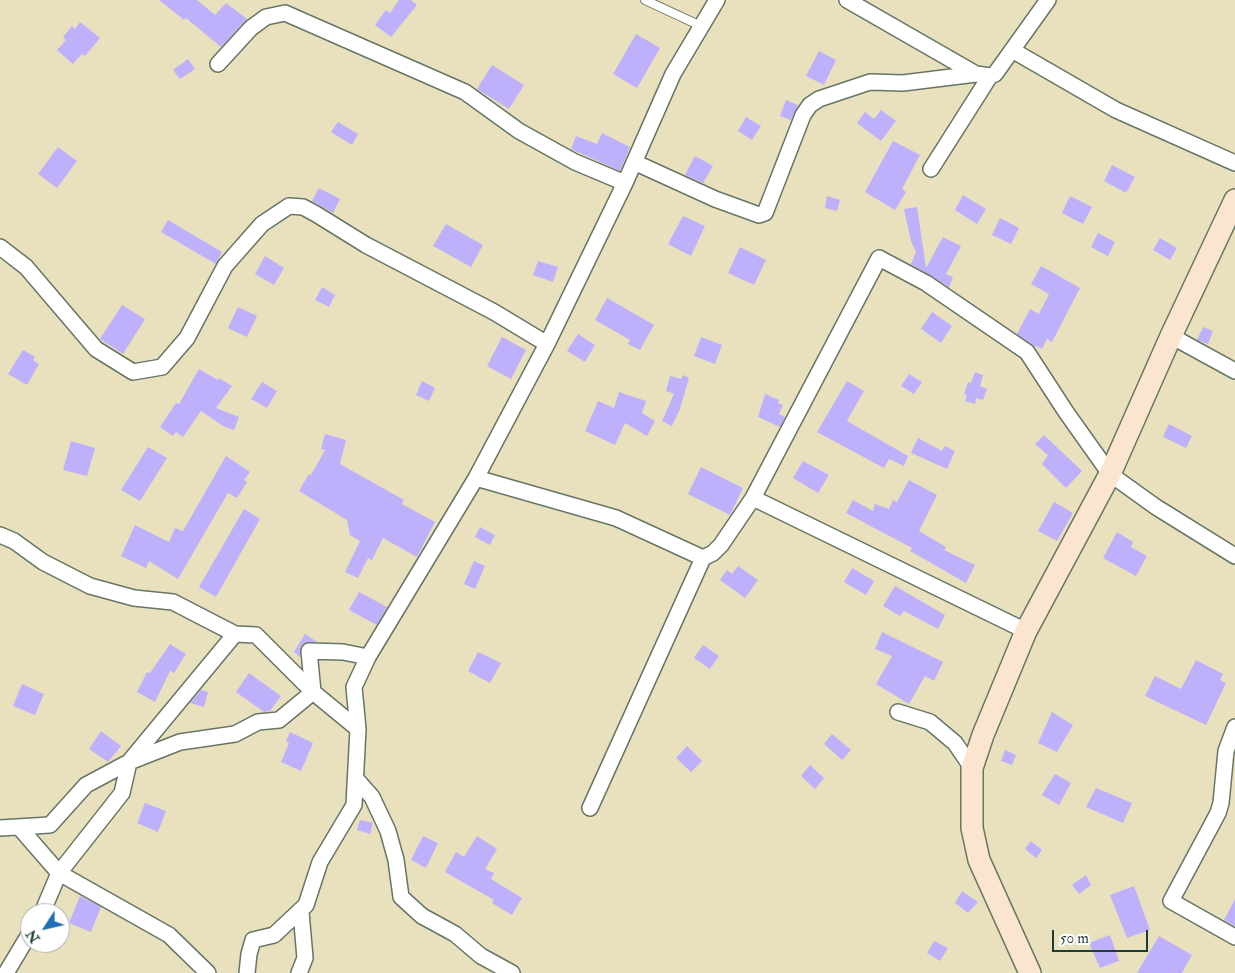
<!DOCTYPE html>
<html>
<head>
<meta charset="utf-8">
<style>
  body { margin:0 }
  #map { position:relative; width:1235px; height:973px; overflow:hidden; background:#e9e1be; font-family:"IM FELL Double Pica",serif }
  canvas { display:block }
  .north { position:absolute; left:20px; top:903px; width:50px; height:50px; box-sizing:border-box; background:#fff; border:1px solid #a5b1ae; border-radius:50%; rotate:235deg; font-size:14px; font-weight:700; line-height:20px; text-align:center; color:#1f3d34 }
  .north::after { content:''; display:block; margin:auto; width:18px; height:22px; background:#1f6fb2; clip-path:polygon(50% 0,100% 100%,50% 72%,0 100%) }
  .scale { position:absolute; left:1052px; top:930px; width:96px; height:22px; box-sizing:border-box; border:2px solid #1f3d34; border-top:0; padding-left:6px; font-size:15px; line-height:18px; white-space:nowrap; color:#1f3d34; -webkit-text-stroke:4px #fff; paint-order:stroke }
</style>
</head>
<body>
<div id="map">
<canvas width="1235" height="973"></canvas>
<div class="north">N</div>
<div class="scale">50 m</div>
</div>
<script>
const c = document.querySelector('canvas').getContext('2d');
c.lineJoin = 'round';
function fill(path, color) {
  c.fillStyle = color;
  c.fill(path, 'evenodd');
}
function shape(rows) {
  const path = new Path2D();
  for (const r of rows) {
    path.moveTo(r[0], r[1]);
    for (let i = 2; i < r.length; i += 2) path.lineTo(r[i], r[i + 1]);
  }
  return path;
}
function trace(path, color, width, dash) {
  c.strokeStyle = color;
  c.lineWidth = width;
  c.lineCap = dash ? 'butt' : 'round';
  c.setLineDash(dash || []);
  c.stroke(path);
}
fill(shape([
  [159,0,197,0,215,15,226,3,247,19,221,47,186,18,184,20],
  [399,0,411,0,417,5,391,37,375,25,386,10,390,13],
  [80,22,100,38,85,56,82,54,73,64,57,50,66,40,63,37,72,26,75,29],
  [636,34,660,48,637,88,613,74],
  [819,51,836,60,824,85,806,76],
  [188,59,195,69,180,79,173,70],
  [492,65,524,85,509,109,477,89],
  [786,100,798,105,791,120,780,116],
  [881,110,896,121,881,141,857,123,865,112,874,119],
  [746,117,761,126,752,140,738,131],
  [338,122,358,134,352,145,331,132],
  [602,133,630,147,620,171,571,149,576,136,597,144],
  [893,141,920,155,902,189,906,192,895,210,865,192],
  [58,147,77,161,57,188,38,174],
  [695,156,713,166,703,183,685,175],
  [1112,165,1135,177,1126,193,1104,181],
  [319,188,340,199,333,213,312,201],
  [963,195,986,209,977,224,955,210],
  [827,196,840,200,837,211,825,208],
  [1070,196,1092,207,1083,224,1062,213],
  [917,207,926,268,943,237,961,246,946,274,953,277,949,287,911,264,916,252,911,241,904,209],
  [683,216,705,226,691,256,668,244],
  [1000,218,1019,228,1011,244,992,235],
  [168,220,222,252,216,264,161,232],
  [446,224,483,245,471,267,433,246],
  [1098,233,1115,242,1108,256,1091,247],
  [1160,238,1177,248,1170,260,1153,250],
  [740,247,766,260,754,285,728,273],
  [265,256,284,268,274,285,255,274],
  [538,261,558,267,553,282,533,275],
  [1041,266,1080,288,1052,342,1047,339,1042,349,1036,346,1035,347,1017,334,1030,309,1039,314,1049,294,1031,284],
  [322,287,335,295,329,307,315,300],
  [607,298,654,325,640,350,628,344,630,340,595,320],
  [122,305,145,319,123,354,100,339],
  [238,307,257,316,247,337,228,328],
  [932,312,952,326,941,343,921,329],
  [1203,327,1213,331,1208,344,1197,340],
  [578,334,595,345,585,362,567,351],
  [502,337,526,350,511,379,487,366],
  [701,337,722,345,715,364,694,356],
  [23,350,35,357,33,360,39,364,27,385,8,374],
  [199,369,218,380,219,378,232,386,216,408,239,417,234,430,223,426,201,411,183,437,176,432,173,436,160,427,176,403,179,404],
  [975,372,983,375,980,386,987,389,983,400,976,398,975,404,965,401,967,395,964,394,968,382,971,383],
  [909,374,922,382,914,394,901,386],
  [683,375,689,378,680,409,672,426,662,421,674,394,666,391,670,376,681,379],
  [422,381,435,388,429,401,416,395],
  [847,381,864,391,847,421,908,456,904,466,889,459,884,468,817,432],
  [262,382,277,391,267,408,251,399],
  [619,392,646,401,642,413,655,421,647,436,625,423,615,445,585,431,598,401,614,408],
  [765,394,779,400,778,403,783,405,779,414,785,417,780,427,758,417],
  [1169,424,1192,436,1186,448,1163,437],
  [325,434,346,440,340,464,404,500,402,504,435,522,417,557,383,538,372,560,368,558,358,578,345,572,360,541,350,535,347,520,299,491,309,474,311,475,325,450,321,449],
  [1044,435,1082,471,1066,488,1042,464,1048,455,1035,444],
  [918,438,942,451,945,446,955,451,947,469,911,453],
  [71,441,95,448,87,476,63,470],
  [148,447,167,458,140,501,121,490],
  [226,456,250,472,244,480,247,482,237,498,228,493,178,579,149,561,146,568,121,556,135,525,169,542,175,528,183,531],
  [803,461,829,475,818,493,793,478],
  [701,467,743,488,730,515,688,494],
  [909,480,937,495,919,531,946,547,944,550,975,565,966,583,910,551,912,548,846,513,853,500,873,511,875,504,889,509,893,500,897,502],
  [1054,502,1073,513,1057,541,1038,531],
  [244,509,260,519,216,597,199,587],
  [480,527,495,535,490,545,475,537],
  [1117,532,1133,542,1131,547,1147,556,1136,576,1103,558],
  [474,561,485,566,475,589,464,584],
  [738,566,758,580,745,598,720,580,727,570,732,574],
  [852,568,874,581,866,595,844,582],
  [895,586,945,615,938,629,904,611,900,616,883,606],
  [359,592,387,607,377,625,349,610],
  [882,632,943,662,934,681,925,676,909,704,876,684,892,656,875,649],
  [305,634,317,642,304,643,300,647,300,657,294,652],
  [170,644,186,654,174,673,170,671,155,702,137,692,147,672,150,673],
  [703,645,719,656,710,669,694,658],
  [478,652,501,663,490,683,468,671],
  [1196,660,1223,674,1220,680,1226,683,1206,725,1145,696,1155,676,1181,689],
  [249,673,281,696,270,711,264,712,236,692],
  [22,684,44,694,35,715,13,706],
  [201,690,208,692,204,707,190,703],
  [1052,712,1073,725,1057,752,1038,743],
  [101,731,121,746,108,762,89,749],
  [290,732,313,743,301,771,281,762,289,743,286,741],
  [832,734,851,750,842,760,824,744],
  [687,746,702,761,691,772,676,758],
  [1005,750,1016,755,1012,765,1001,761],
  [810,765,824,778,815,789,801,776],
  [1055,774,1071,783,1059,805,1042,795],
  [1096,788,1132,803,1123,823,1086,807],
  [145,803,166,811,158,832,137,823],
  [360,820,373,823,370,834,357,830],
  [423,836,438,843,426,868,411,860],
  [477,836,497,849,485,869,494,873,491,879,522,898,512,915,492,903,494,900,445,872,456,852,464,857],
  [1031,841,1042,850,1036,858,1025,849],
  [1086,875,1091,885,1079,894,1072,885],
  [1134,886,1150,930,1127,938,1110,895],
  [962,891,978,902,968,913,955,903],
  [80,896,101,907,91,932,69,923],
  [1235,899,1235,926,1224,920],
  [1110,935,1119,961,1100,968,1089,943],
  [1159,936,1192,955,1182,973,1137,973],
  [934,941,948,948,940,961,927,953]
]), '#beb0fb');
const service = shape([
  [645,0,701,26]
]);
const minor = shape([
  [847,0,976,74],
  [1012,50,1116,110,1235,163],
  [218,64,251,28,266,17,285,13,465,92,519,131,575,162,625,183],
  [634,162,715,199,759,215,765,213,803,115,810,105,819,99,870,82,903,83,976,74,990,76,995,74,1048,0],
  [931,169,990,76],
  [0,247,26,267,96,349,133,372,162,367,187,338,225,266,262,224,289,206,303,207,316,214,366,245,494,312,547,344],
  [1171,336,1235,371],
  [476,478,616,518,703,558],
  [0,535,14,541,43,562,90,586,134,598,173,602,235,634],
  [1026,631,753,498,879,258,926,283,1027,352,1066,412,1110,474,1156,507,1235,556],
  [898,712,930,722,955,743,972,768],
  [1235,727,1226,751,1221,803,1218,813,1171,901,1235,937],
  [357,780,372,797,388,831,396,860,401,897,422,916,455,934,481,956,512,973],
  [590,808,703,558,713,553,721,545,753,498],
  [19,827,59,873,169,935,208,973],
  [0,828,50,825,86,785,129,762,180,742,235,734,258,722,279,720,313,692,309,651,343,652,368,657],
  [42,913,59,873,122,793,129,762,235,634,256,635,313,692,358,729],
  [6,973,30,933],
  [247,973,249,954,253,940,274,935,306,905,320,862,354,805,358,729,354,687,368,657,476,478,547,344,625,183,673,74,717,0],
  [299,973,305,958,301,912]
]);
const secondary = shape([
  [1030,973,979,860,972,828,972,768,983,735,1026,631,1110,474,1171,336,1235,200]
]);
trace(service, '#667664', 10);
trace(minor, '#667664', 18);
trace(secondary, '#667664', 24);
trace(service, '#fff', 8);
trace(minor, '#fff', 15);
trace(secondary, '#fce5cf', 21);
</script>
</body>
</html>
